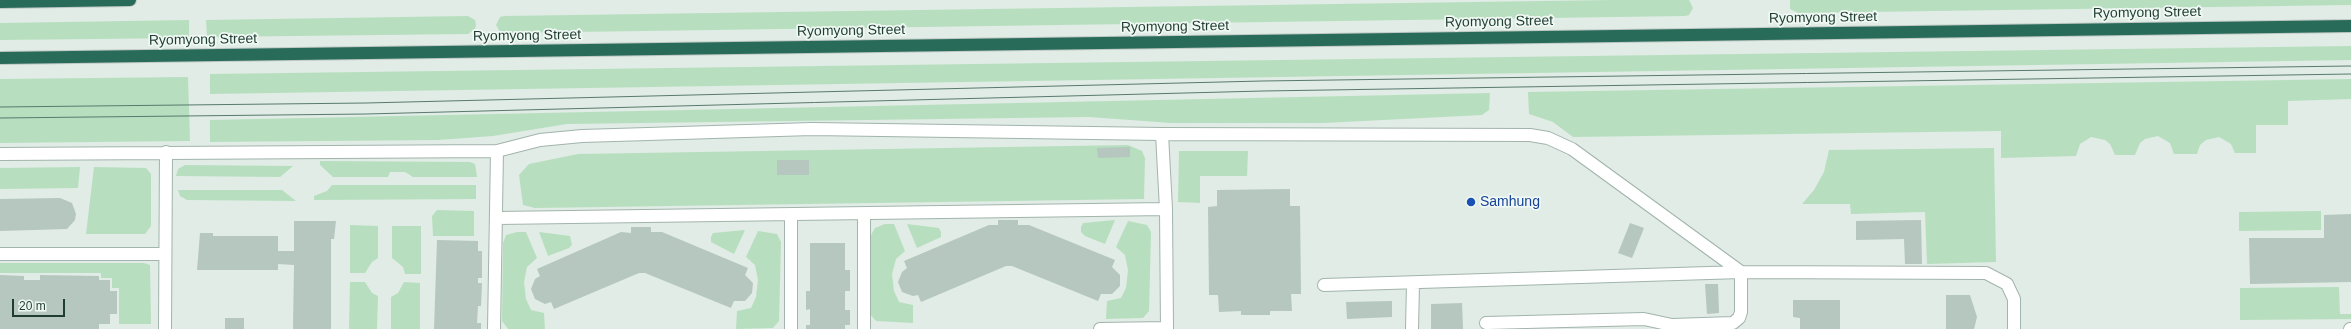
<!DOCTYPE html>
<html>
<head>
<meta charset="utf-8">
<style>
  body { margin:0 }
  #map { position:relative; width:2351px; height:329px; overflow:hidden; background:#e0ece5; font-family:Arial,sans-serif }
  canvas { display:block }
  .scale { position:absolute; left:12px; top:299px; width:53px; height:18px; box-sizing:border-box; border:2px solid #1f3d33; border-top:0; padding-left:5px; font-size:12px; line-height:14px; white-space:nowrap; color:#1f3d33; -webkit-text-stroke:3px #f0f8f4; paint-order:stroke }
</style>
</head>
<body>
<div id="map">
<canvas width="2351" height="329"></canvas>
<div class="scale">20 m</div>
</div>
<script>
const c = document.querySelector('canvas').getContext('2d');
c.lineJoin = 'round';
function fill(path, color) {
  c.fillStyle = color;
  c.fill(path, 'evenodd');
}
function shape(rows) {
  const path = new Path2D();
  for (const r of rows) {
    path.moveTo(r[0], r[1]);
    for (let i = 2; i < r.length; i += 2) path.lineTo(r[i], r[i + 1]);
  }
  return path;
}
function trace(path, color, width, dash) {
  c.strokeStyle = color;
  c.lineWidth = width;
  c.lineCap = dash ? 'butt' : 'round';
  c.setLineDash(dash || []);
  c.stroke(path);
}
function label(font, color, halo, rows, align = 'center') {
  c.font = font + ' Arial,sans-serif';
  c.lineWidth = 3.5;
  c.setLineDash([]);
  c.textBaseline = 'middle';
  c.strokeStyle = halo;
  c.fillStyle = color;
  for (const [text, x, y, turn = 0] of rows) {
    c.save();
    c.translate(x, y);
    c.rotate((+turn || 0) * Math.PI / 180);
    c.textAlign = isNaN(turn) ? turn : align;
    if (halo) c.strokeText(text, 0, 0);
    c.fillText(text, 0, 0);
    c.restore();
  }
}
fill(shape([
  [1612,0,1689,0,1693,8,1689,15,1685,16,505,33,500,32,496,25,500,17,504,16],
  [1790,0,2351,0,2351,5,1798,13,1790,9],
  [468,16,475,20,476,25,475,29,468,34,207,37,206,20],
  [189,20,189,38,0,40,0,23],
  [2351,46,2351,60,210,94,210,74],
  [188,77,190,141,0,143,0,79],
  [2351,79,2351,99,2288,101,2288,125,2256,125,2256,153,2235,153,2231,144,2219,137,2206,140,2200,145,2197,154,2174,154,2170,143,2158,136,2145,139,2140,143,2135,155,2115,155,2110,144,2105,140,2091,137,2080,144,2076,156,2001,158,2001,131,1573,137,1553,122,1529,114,1528,92],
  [1490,93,1489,110,1482,115,1324,123,1171,123,1089,117,567,124,493,136,438,140,210,142,210,120],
  [1128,145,1142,151,1145,158,1144,199,535,208,523,205,519,175,529,164,578,154],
  [1994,148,1996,262,1927,264,1925,212,1851,214,1850,204,1802,204,1814,190,1824,172,1829,150],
  [1179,151,1248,151,1247,176,1200,176,1200,203,1178,202],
  [320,161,470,162,475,164,477,177,413,177,405,172,390,172,388,177,333,177,320,165],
  [185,165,293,166,280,177,176,176,178,169],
  [80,167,78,188,0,189,0,168],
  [94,167,146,168,151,174,151,226,145,234,86,234],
  [332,185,476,185,476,199,314,200,314,196,327,191],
  [178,190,282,190,296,201,187,200,180,196],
  [437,210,474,211,474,236,433,236,432,216],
  [2321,211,2321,230,2239,231,2239,212],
  [1115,220,1105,244,1085,236,1081,232,1081,227,1083,223],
  [1128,221,1147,225,1151,232,1149,311,1143,318,1106,319,1107,301,1121,298,1126,288,1128,270,1125,255,1116,247],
  [885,224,894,224,905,251,896,259,892,274,894,291,899,302,913,305,913,323,876,321,870,314,871,235,875,228],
  [907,224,939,228,941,232,941,237,917,248],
  [350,225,378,226,378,258,372,262,365,273,350,273],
  [392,226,421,226,421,274,405,274,403,267,392,258],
  [745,230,734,254,711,242,711,237,713,233],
  [758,231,777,234,781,242,779,321,773,328,736,329,737,311,751,308,756,297,758,280,755,265,746,257],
  [517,232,526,232,537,258,527,267,524,282,526,299,531,310,544,313,545,329,508,329,502,321,503,243,506,235],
  [539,232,570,236,572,245,569,248,548,256],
  [0,263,144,263,150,265,151,324,119,324,119,288,112,288,112,278,101,278,101,273,0,273],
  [350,282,365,282,372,293,378,296,377,329,349,329],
  [404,282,420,283,420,329,391,329,391,297,398,293],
  [2339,287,2340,314,2351,314,2351,319,2240,320,2240,288]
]), '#b7dfbf');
fill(shape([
  [1130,147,1130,157,1098,158,1097,148],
  [777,160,809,160,809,175,777,175],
  [1290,189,1290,206,1300,206,1301,294,1291,294,1292,311,1270,311,1270,315,1241,315,1241,311,1219,312,1218,295,1209,295,1208,207,1217,206,1217,190],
  [60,198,72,203,76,214,75,220,67,229,0,231,0,199],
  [2351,214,2351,282,2250,284,2249,238,2324,238,2324,215],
  [998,220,1018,220,1018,225,1029,225,1115,260,1112,267,1120,275,1120,286,1112,294,1101,294,1098,301,1012,266,1006,266,921,302,918,295,913,296,902,292,898,282,902,272,907,268,904,261,989,225,998,225],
  [1921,220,1922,264,1905,264,1904,239,1856,240,1856,221],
  [294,221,336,221,334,239,331,239,331,329,293,329,294,265,278,264,278,270,197,270,200,233,213,233,213,236,278,236,278,251,294,251],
  [1630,223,1644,228,1632,258,1618,253],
  [631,227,651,227,651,232,662,232,748,268,745,275,753,283,752,293,745,301,734,301,731,308,645,273,639,273,554,309,551,302,545,304,535,299,531,289,535,279,540,276,537,269,621,232,631,233],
  [437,240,478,241,478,251,482,251,482,278,478,278,478,283,482,283,481,306,478,306,477,323,481,323,481,329,434,329],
  [810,243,845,243,845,270,850,270,850,291,845,291,845,310,850,310,850,325,845,325,845,329,806,329,806,325,810,325,810,309,806,310,806,291,810,291],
  [0,275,24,276,24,280,40,280,40,275,99,276,99,280,110,280,110,291,117,291,117,314,110,314,110,324,99,324,99,329,0,329],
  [1705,284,1718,284,1719,313,1707,314],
  [1946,295,1970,295,1977,317,1974,329,1946,329],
  [1793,300,1840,300,1840,329,1800,329,1800,318,1793,317],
  [1392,301,1392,317,1347,319,1346,302],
  [1462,303,1463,329,1431,329,1431,304],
  [225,318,244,318,244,329,225,329]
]), '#b5c7be');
const minor = shape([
  [0,154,497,151],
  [1166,209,1167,329],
  [791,215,791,329],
  [497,218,1166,209,1162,134],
  [0,254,164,254],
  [1324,285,1741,272,1986,273,2007,284,2014,299,2014,329],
  [165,329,166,152],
  [494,329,497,151,540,140,582,136,812,129,1162,134,1530,135,1548,138,1572,149,1741,272,1741,312,1739,318,1733,323,1672,325,1644,319,1486,323],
  [864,329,864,214],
  [1100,329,1167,328],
  [1412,329,1413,284],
  [2350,329,2351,329]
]);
const highway = shape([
  [0,2,130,0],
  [0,58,2351,26]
]);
trace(minor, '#a2b4ac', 14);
trace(highway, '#c0c9c6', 14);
trace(minor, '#fff', 12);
trace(highway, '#296b59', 12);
trace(shape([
  [0,107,366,103,1262,81,2351,66],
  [0,118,366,114,1263,91,2351,74]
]), '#59796e', 1);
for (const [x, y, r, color] of [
  [1471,202,5,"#1a4fb4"]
]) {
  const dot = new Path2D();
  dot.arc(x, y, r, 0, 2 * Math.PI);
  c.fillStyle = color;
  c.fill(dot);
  trace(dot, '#f0f8f4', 1.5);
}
label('14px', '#1f3d33', '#f0f8f4', [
  ["Ryomyong Street",2147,13,-1],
  ["Ryomyong Street",1823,18,-1],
  ["Ryomyong Street",1499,22,-1],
  ["Ryomyong Street",1175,27,-1],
  ["Ryomyong Street",851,31,-1],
  ["Ryomyong Street",527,36,-1],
  ["Ryomyong Street",203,40,-1]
]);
label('14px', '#164399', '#f0f8f4', [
  ["Samhung",1480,202]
], 'left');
</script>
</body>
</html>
